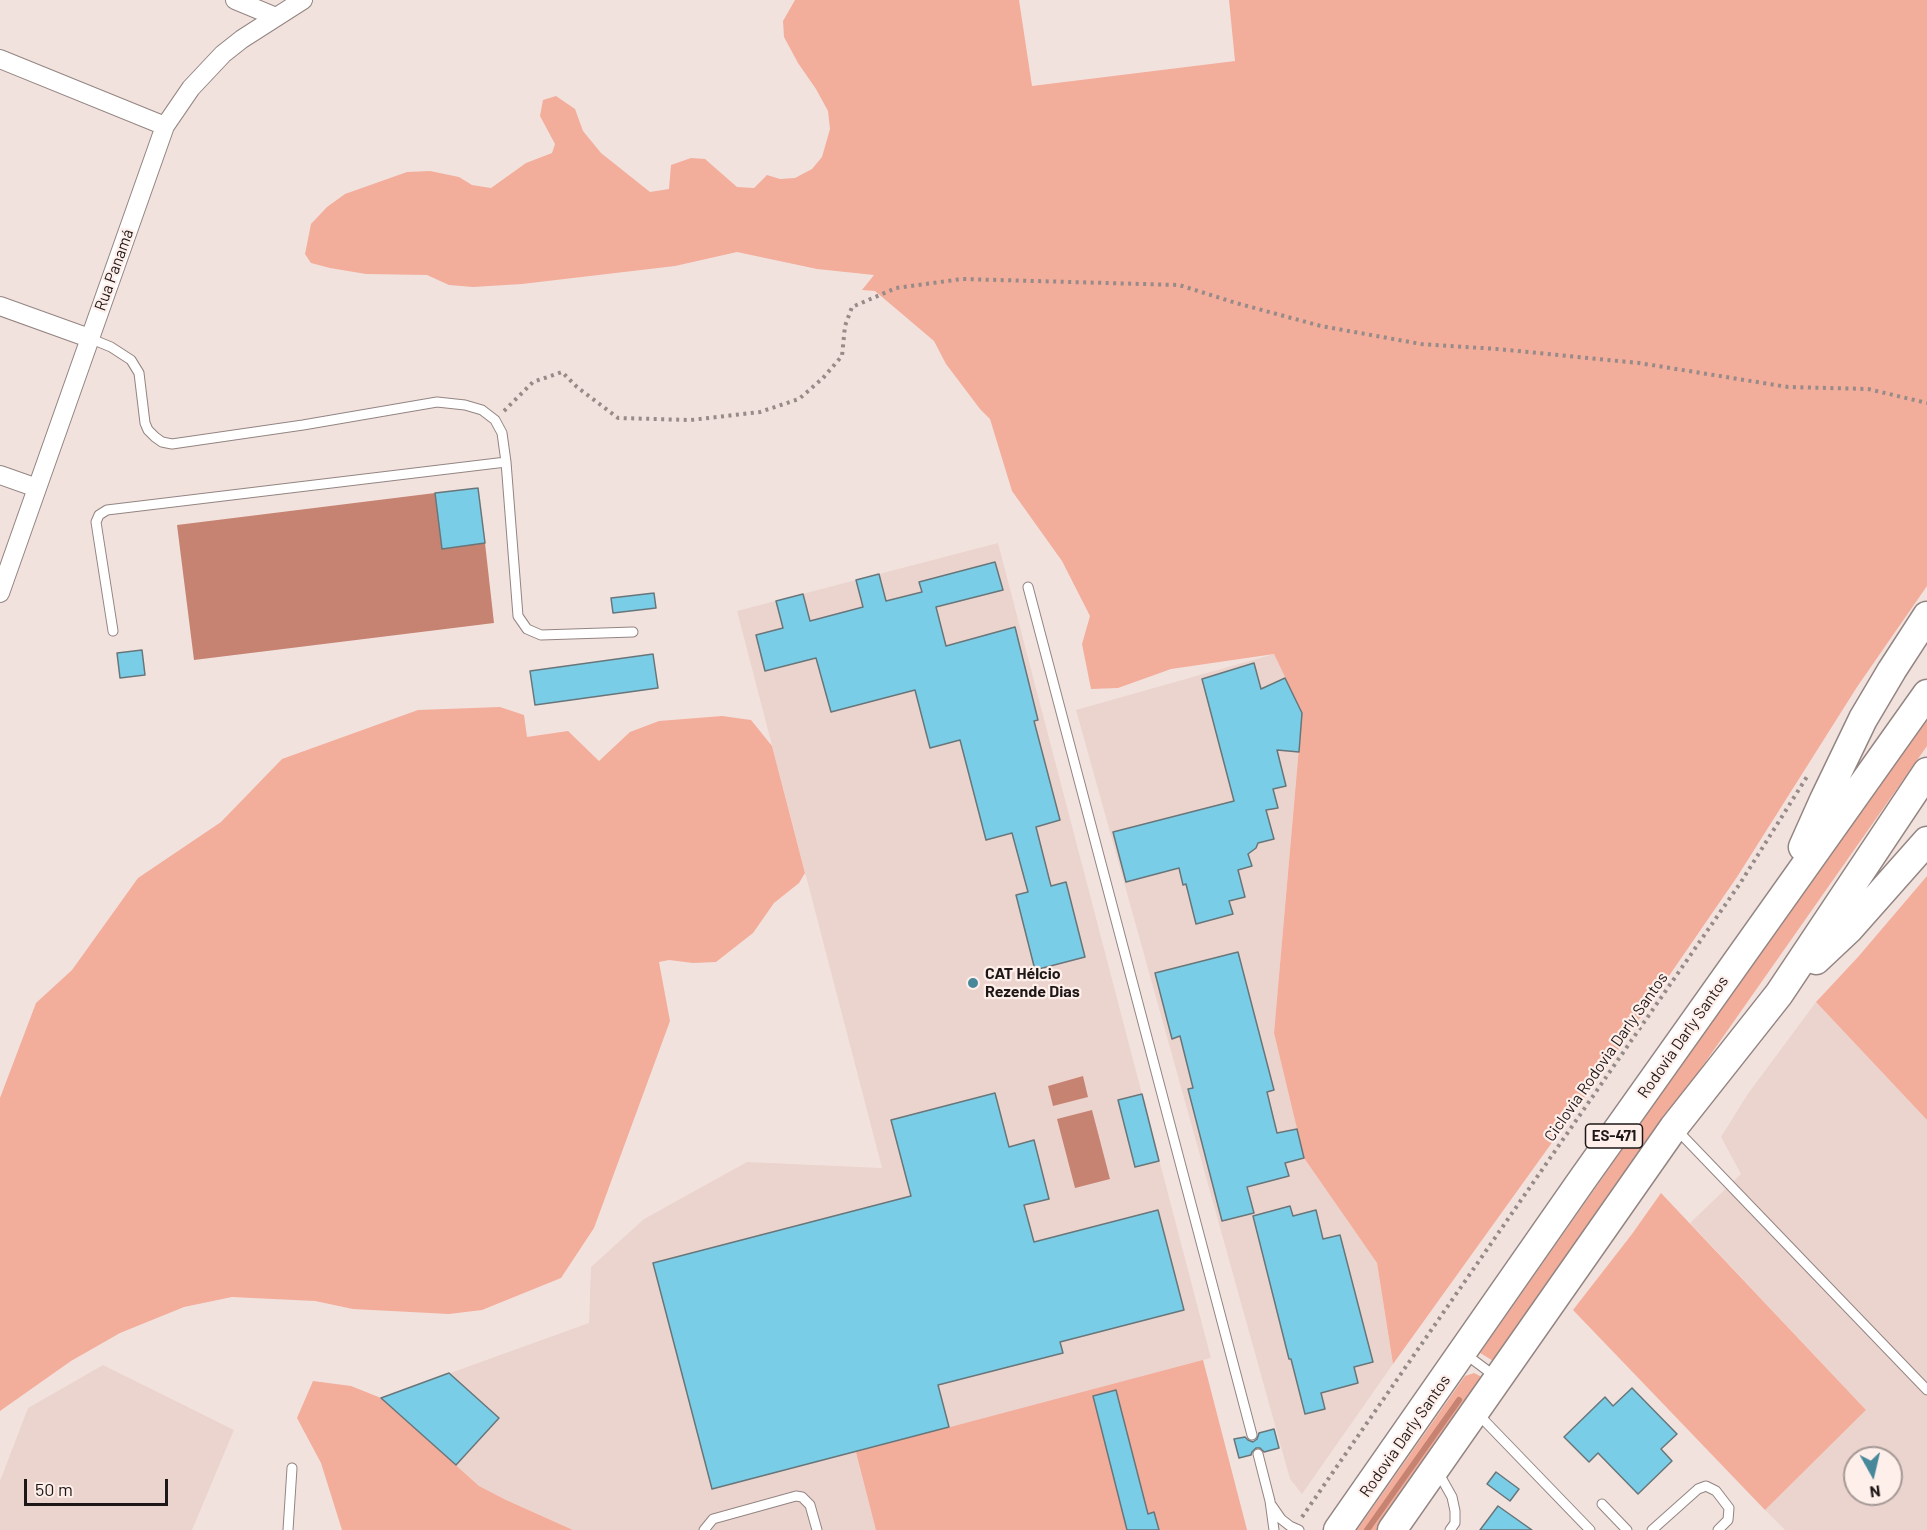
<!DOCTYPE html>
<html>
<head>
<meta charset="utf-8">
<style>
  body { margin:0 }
  #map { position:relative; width:1927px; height:1530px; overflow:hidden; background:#f2e2de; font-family:Barlow,sans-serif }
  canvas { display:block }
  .north { position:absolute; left:1843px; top:1446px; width:60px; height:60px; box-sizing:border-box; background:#ffefeb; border:2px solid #a59996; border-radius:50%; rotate:172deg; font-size:16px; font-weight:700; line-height:24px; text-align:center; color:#1d1817 }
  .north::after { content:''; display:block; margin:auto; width:21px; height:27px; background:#47889b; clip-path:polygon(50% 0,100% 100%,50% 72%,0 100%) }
  .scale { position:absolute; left:24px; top:1479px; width:144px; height:27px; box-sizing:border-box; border:3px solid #1d1817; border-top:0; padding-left:8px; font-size:18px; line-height:21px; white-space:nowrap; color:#1d1817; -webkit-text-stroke:4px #ffefeb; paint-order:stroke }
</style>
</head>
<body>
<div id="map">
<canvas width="1927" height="1530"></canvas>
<div class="north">N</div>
<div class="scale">50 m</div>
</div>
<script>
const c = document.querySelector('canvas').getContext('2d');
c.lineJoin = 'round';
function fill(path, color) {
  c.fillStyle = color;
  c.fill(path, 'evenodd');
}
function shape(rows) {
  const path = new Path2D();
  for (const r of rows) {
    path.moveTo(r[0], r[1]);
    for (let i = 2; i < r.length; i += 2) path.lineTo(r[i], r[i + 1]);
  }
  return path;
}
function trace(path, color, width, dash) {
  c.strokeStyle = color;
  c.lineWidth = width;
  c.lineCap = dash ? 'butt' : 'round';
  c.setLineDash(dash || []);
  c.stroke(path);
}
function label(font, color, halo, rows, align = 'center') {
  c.font = font + ' Barlow,sans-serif';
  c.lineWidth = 4.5;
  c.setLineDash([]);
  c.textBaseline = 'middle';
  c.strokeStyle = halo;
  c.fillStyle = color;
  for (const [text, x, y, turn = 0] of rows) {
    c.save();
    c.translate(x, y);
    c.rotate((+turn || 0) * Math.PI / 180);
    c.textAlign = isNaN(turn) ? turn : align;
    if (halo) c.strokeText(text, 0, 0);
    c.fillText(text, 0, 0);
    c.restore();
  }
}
fill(shape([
  [998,543,1211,1358,1203,1360,1247,1530,573,1530,491,1493,479,1486,381,1398,589,1323,591,1267,644,1219,747,1162,882,1168,737,611],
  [1274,654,1302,713,1274,1033,1304,1158,1377,1263,1393,1364,1302,1494,1290,1479,1076,710],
  [1816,1002,1927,1120,1927,1530,1785,1530,1765,1510,1866,1410,1690,1223,1741,1174,1721,1137,1747,1095],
  [1855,1458,1891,1458,1891,1494,1855,1494],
  [103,1365,234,1430,192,1530,0,1530,0,1481,28,1408]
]), '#ecd4ce');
fill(shape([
  [795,0,1019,0,1032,86,1235,61,1229,0,1927,0,1927,586,1857,687,1737,877,1607,1066,1393,1364,1377,1263,1304,1158,1274,1033,1302,713,1274,654,1171,669,1118,688,1091,689,1082,644,1090,616,1062,561,1012,491,990,419,980,409,946,364,934,341,875,291,862,290,874,275,817,269,737,252,675,266,522,284,473,287,449,285,427,275,366,274,330,268,311,263,305,254,311,224,327,207,345,194,407,172,430,171,459,177,472,185,491,188,526,163,552,153,555,144,540,116,543,100,556,96,575,109,583,131,601,153,650,192,669,189,671,165,691,158,705,159,737,187,754,188,767,175,780,179,795,178,812,169,822,157,830,129,828,111,816,89,798,63,784,37,783,21],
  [500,707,524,715,527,737,568,731,599,761,630,732,659,721,722,716,751,720,772,746,805,873,799,883,774,903,753,933,716,962,693,963,669,960,659,962,670,1021,594,1228,561,1278,482,1310,449,1314,353,1309,315,1301,232,1297,184,1307,120,1333,71,1361,0,1411,0,1098,36,1003,72,970,138,878,221,822,282,759,418,710],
  [1927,714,1927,746,1495,1362,1480,1353],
  [1927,876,1927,1120,1816,1002,1858,957],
  [1661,1193,1866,1410,1765,1510,1573,1310,1632,1234],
  [1203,1360,1247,1530,876,1530,856,1452],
  [1474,1373,1484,1378,1378,1530,1357,1530,1465,1376],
  [313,1381,351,1386,381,1398,479,1486,504,1499,573,1530,342,1530,321,1463,297,1418]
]), '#f3ad9b');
fill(shape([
  [435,493,442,548,485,543,494,623,194,660,177,525],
  [1083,1076,1088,1097,1053,1106,1048,1086],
  [1092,1110,1110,1179,1075,1188,1057,1119]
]), '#c78372');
trace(shape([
  [1367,1530,1459,1400]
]), '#c78372', 6);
const building = shape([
  [478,488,485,543,442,549,435,493,478,488],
  [995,562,1003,590,936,607,946,646,1015,627,1038,720,1034,721,1060,820,1036,827,1051,886,1066,882,1085,957,1035,970,1016,895,1028,892,1012,833,986,840,960,740,930,748,915,690,831,712,816,658,765,671,756,635,783,628,776,601,803,594,810,621,863,607,856,580,879,574,886,601,922,592,919,582,995,562],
  [654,593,656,608,613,613,611,598,654,593],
  [142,650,145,675,120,678,117,653,142,650],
  [653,654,658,688,535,705,530,671,653,654],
  [1254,663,1261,689,1285,678,1302,713,1299,752,1277,750,1286,786,1273,789,1278,808,1266,810,1274,839,1258,843,1256,848,1248,854,1252,866,1238,870,1245,897,1229,901,1233,914,1196,924,1186,884,1183,885,1179,868,1126,882,1113,832,1234,801,1202,679,1254,663],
  [1238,952,1274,1090,1267,1092,1277,1133,1297,1129,1304,1158,1285,1163,1289,1176,1247,1187,1254,1213,1222,1221,1188,1089,1193,1088,1180,1036,1172,1039,1155,973,1238,952],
  [995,1093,1009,1147,1034,1140,1049,1199,1024,1205,1034,1242,1158,1210,1184,1310,1060,1342,1063,1353,938,1385,949,1427,712,1489,653,1263,911,1196,891,1120,995,1093],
  [1142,1094,1159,1161,1135,1167,1118,1100,1142,1094],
  [1290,1206,1293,1216,1316,1210,1323,1239,1340,1235,1373,1362,1354,1367,1358,1383,1321,1393,1325,1409,1305,1414,1291,1359,1289,1359,1253,1216,1290,1206],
  [449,1373,499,1418,456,1465,381,1398,449,1373],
  [1632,1388,1677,1434,1661,1449,1672,1461,1638,1494,1598,1453,1589,1462,1564,1437,1605,1397,1613,1406,1632,1388],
  [1116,1390,1148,1514,1154,1512,1159,1530,1127,1530,1093,1396,1116,1390],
  [1274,1429,1279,1448,1264,1452,1260,1448,1256,1448,1252,1452,1251,1455,1239,1458,1234,1439,1245,1437,1248,1440,1253,1442,1257,1439,1259,1433,1274,1429],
  [1496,1472,1519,1489,1510,1501,1487,1484,1496,1472],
  [1498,1506,1532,1530,1480,1530,1498,1506]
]);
fill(building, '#7acde6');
trace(building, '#68767a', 1.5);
const service = shape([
  [89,338,111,347,131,360,139,373,145,423,148,430,155,437,162,442,172,444,303,425,437,402,465,405,482,410,495,420,502,433,506,462,518,616,527,629,541,635,633,632],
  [1028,587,1252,1435],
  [113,631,96,522,99,515,107,510,506,462],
  [1677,1130,1927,1390],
  [1464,1353,1496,1377],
  [1477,1413,1590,1530],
  [1258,1454,1270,1501,1274,1530],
  [1438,1472,1452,1497,1455,1511,1455,1523,1450,1530],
  [1602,1504,1627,1530],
  [1272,1506,1281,1519,1290,1526,1299,1530],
  [288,1530,292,1468],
  [704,1530,713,1519,796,1496,802,1497,810,1505,817,1530],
  [1652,1530,1698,1489,1706,1486,1716,1491,1729,1508,1728,1520,1718,1530]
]);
const minor = shape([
  [235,0,276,17],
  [0,59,165,126],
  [0,306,89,338],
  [0,475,37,488],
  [0,593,165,126,191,88,223,54,242,39,303,0]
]);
const primary = shape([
  [1803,847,1824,800,1863,719,1892,670,1927,616],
  [1816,960,1849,929,1927,841],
  [1338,1530,1582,1180,1927,694],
  [1392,1530,1674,1127,1779,994,1927,772]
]);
trace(service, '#938582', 11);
trace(minor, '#938582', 20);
trace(primary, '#938582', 31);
trace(shape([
  [504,411,533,382,562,372,577,387,618,418,691,420,760,412,799,399,823,378,842,356,845,326,852,307,896,288,962,279,1179,285,1236,303,1321,326,1421,344,1497,349,1639,363,1788,387,1868,389,1927,403],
  [1302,1517,1741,882,1808,775]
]), '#968b88', 4, [3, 4.5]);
trace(service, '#fff', 9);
trace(minor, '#fff', 18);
trace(primary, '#fff', 28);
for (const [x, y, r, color] of [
  [973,983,6,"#47889b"]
]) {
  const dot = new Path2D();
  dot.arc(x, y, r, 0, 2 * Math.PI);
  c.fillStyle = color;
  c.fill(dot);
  trace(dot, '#ffefeb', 2);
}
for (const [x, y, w] of [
  [1614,1136,57]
]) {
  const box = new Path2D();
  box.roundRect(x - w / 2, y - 12, w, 24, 4.5);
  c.fillStyle = '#ffefeb';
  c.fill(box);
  trace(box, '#1d1817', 1.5);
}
label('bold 15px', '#1d1817', null, [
  ["ES-471",1614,1136]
]);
label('16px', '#1d1817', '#ffefeb', [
  ["Rua Panamá",114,270,-70],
  ["Rodovia Darly Santos",1683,1037,-55],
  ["Ciclovia Rodovia Darly Santos",1606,1057,-55],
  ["Rodovia Darly Santos",1405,1436,-55]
]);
label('bold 16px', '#1d1817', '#ffefeb', [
  ["CAT Hélcio",985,974],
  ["Rezende Dias",985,992]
], 'left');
</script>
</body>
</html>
